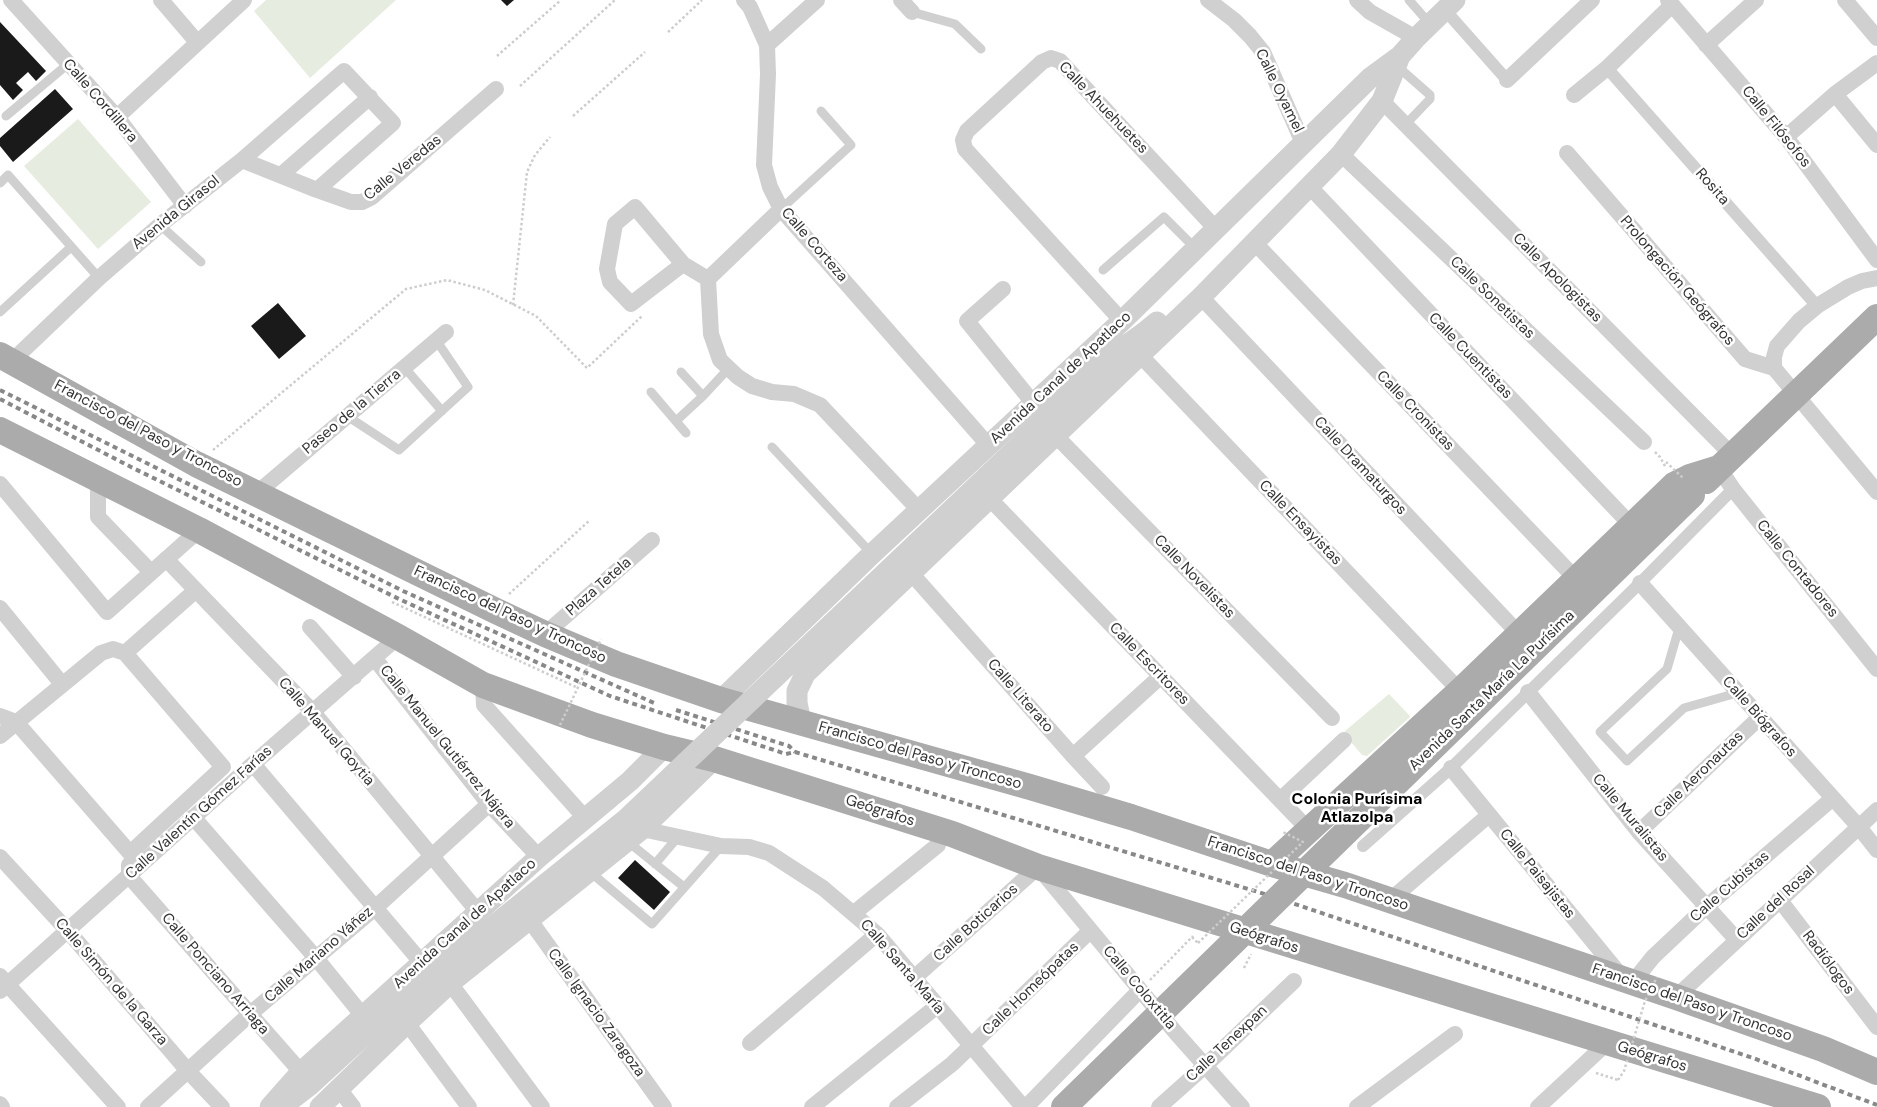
<!DOCTYPE html>
<html>
<head>
<meta charset="utf-8">
<style>
  body { margin:0 }
  canvas { display:block; background:#fff }
</style>
</head>
<body>
<canvas width="1877" height="1107"></canvas>
<script>
const c = document.querySelector('canvas').getContext('2d');
c.lineJoin = 'round';
function fill(path, color) {
  c.fillStyle = color;
  c.fill(path, 'evenodd');
}
function shape(rows) {
  const path = new Path2D();
  for (const r of rows) {
    path.moveTo(r[0], r[1]);
    for (let i = 2; i < r.length; i += 2) path.lineTo(r[i], r[i + 1]);
  }
  return path;
}
function trace(path, color, width, dash) {
  c.strokeStyle = color;
  c.lineWidth = width;
  c.lineCap = dash ? 'butt' : 'round';
  c.setLineDash(dash || []);
  c.stroke(path);
}
function label(font, color, halo, rows, align = 'center') {
  c.font = font + ' "DM Sans",sans-serif';
  c.lineWidth = 5;
  c.setLineDash([]);
  c.textBaseline = 'middle';
  c.strokeStyle = halo;
  c.fillStyle = color;
  for (const [text, x, y, turn = 0] of rows) {
    c.save();
    c.translate(x, y);
    c.rotate((+turn || 0) * Math.PI / 180);
    c.textAlign = isNaN(turn) ? turn : align;
    if (halo) c.strokeText(text, 0, 0);
    c.fillText(text, 0, 0);
    c.restore();
  }
}
fill(shape([
  [266,0,396,0,310,78,254,11],
  [78,119,151,202,98,249,24,166],
  [1389,694,1409,715,1410,717,1367,756,1362,755,1346,736,1345,731]
]), '#e6ecdf');
fill(shape([
  [501,0,514,0,507,6],
  [0,22,46,71,36,81,28,72,16,83,23,90,13,100,0,85],
  [55,89,73,109,13,162,0,146,0,138],
  [278,303,306,336,279,359,251,326],
  [635,860,670,892,654,910,618,878]
]), '#1a1a1a');
trace(shape([
  [668,32,702,0],
  [497,56,561,0],
  [520,86,615,0],
  [573,116,645,52],
  [513,305,527,172,535,155,550,137],
  [213,450,406,289,447,280,485,290,536,316,587,368,642,316],
  [1655,452,1660,457,1666,468],
  [509,594,590,520],
  [392,602,578,688],
  [1192,937,1198,943],
  [1244,968,1251,954],
  [1150,980,1193,936],
  [1596,1073,1618,1080]
]), '#cdcdcd', 2.5, [2.5, 2.5]);
trace(shape([
  [1409,0,1430,24],
  [912,12,955,24,981,49],
  [1397,66,1430,95,1430,99,1406,124],
  [6,116,68,64],
  [0,183,8,175,99,278],
  [781,209,851,145,821,111],
  [160,225,201,262],
  [1103,270,1164,217,1196,249],
  [0,312,71,247],
  [404,367,442,411],
  [681,372,703,396],
  [651,392,686,433],
  [347,416,399,450,468,387,436,340],
  [676,421,703,396,729,368],
  [772,447,872,554],
  [1679,628,1667,669,1600,732,1627,761,1684,708,1737,693],
  [627,841,684,887],
  [655,864,677,838],
  [589,871,652,924,721,846]
]), '#d0d0d0', 9);
trace(shape([
  [1445,10,1507,80],
  [1607,68,1817,306],
  [1363,846,1451,768,1640,583,1733,489]
]), '#d0d0d0', 12);
trace(shape([
  [11,0,117,117,185,206],
  [161,0,197,42],
  [744,0,750,7,767,45,768,74,764,165,770,187,781,209,989,446],
  [901,0,912,12],
  [1208,0,1234,20,1250,36,1263,52,1303,143],
  [1357,0,1370,12,1416,38],
  [1668,0,1786,137,1877,260],
  [1845,0,1877,38],
  [767,45,817,0],
  [1706,45,1756,0],
  [1507,80,1592,0],
  [1835,94,1877,145],
  [1574,95,1607,68,1672,5],
  [1382,101,1732,455],
  [117,117,244,0],
  [1786,137,1835,94,1877,63],
  [1567,153,1745,359,1774,368,1877,492],
  [1341,154,1644,442],
  [242,160,317,190,351,202,362,202,372,197,496,89],
  [281,175,370,97],
  [1309,186,1631,525],
  [781,209,708,279,711,334,720,360,738,377,752,386,772,392,794,394,820,405,919,510],
  [1254,242,1576,579],
  [683,264,631,304,610,282,607,269,615,224,635,207,683,264,708,279],
  [1003,289,967,321,1034,404],
  [1201,297,1520,635],
  [1122,321,965,149,963,140,967,131,1042,62,1051,58,1060,61,1216,229],
  [1140,355,1460,691],
  [12,361,99,278,160,225,242,160,344,71,393,123,317,190],
  [1774,368,1774,357,1777,346,1799,321,1817,306,1848,287,1862,281,1877,278],
  [1056,436,1332,718],
  [1719,468,1733,489,1877,669],
  [98,480,98,517,151,572],
  [0,484,107,612,199,530],
  [257,493,446,332],
  [990,499,1308,829],
  [166,559,313,712,478,912],
  [911,573,1073,756,1102,787],
  [1640,583,1859,827,1877,850],
  [0,608,62,684],
  [310,627,354,677],
  [545,634,652,540],
  [125,653,195,591],
  [375,659,489,804,539,857],
  [483,685,484,705,586,819],
  [1528,692,1639,832,1737,940],
  [0,716,16,722,130,853],
  [0,736,101,653,113,649,125,653,223,767,130,853],
  [1073,756,1161,676],
  [253,764,422,963],
  [1451,768,1622,977],
  [1281,799,1344,740],
  [193,817,316,958,363,1016],
  [642,829,721,846,749,847,769,853,823,888,877,934,1023,1107],
  [1639,832,1759,718],
  [0,857,68,931,188,1071,222,1107],
  [129,865,129,876,301,1072],
  [1779,899,1877,1027],
  [1389,901,1489,815],
  [854,913,938,845],
  [529,919,664,1107],
  [0,976,118,1107],
  [914,978,1038,867,1176,1033,1242,1107],
  [1633,982,1653,957,1706,907,1833,798],
  [450,983,542,1107],
  [0,991,253,764,398,637],
  [1676,997,1877,810],
  [407,1023,469,1107],
  [750,1043,877,934],
  [339,1089,353,1107],
  [0,1104,2,1107],
  [148,1107,250,1014,375,908,489,804],
  [812,1107,937,1006],
  [897,1107,952,1064,1090,931],
  [1026,1107,1140,990],
  [1159,1107,1206,1065,1294,981],
  [1357,1107,1455,1034],
  [1538,1107,1607,1043]
]), '#d0d0d0', 16);
trace(shape([
  [986,477,1120,350,1146,331,1157,322],
  [721,700,872,554,1122,321,1370,78,1400,56,1416,38,1455,0],
  [801,722,797,703,797,691,805,674,1201,297,1341,154,1382,101,1400,56],
  [282,1104,288,1102,309,1086,383,1018,397,1011,491,928],
  [270,1107,301,1072,539,857,630,781,664,747],
  [320,1107,407,1023,450,983,642,829,714,759]
]), '#d0d0d0', 21);
trace(shape([
  [0,355,196,464,496,611,545,634,616,664,721,700,1030,787,1131,817,1272,864,1345,885,1676,997,1823,1049,1877,1072],
  [0,430,199,530,398,637,483,685,592,725,664,747,714,759,952,834,1038,867,1818,1107],
  [1706,481,1877,317],
  [1272,864,1460,691,1674,485,1690,477,1719,468]
]), '#ababab', 26);
trace(shape([
  [0,390,403,591,654,703],
  [0,399,131,467,399,599,610,696,786,754,795,752,1268,895,1753,1058,1877,1105],
  [676,710,789,746,795,752]
]), '#888', 4, [5, 4]);
trace(shape([
  [1666,462,1683,478],
  [560,725,601,639],
  [1198,943,1303,842,1283,832],
  [1618,1080,1624,1071,1645,1001,1657,977]
]), '#cdcdcd', 2.5, [2.5, 2.5]);
trace(shape([
  [491,928,625,820,986,477]
]), '#d0d0d0', 21);
trace(shape([
  [1064,1107,1692,495]
]), '#ababab', 26);
label('15px', '#333', '#fff', [
  ["Calle Oyamel",1279,91,64],
  ["Calle Cordillera",100,101,49],
  ["Calle Ahuehuetes",1103,108,46],
  ["Calle Filósofos",1776,127,51],
  ["Calle Veredas",403,168,-39],
  ["Rosita",1712,187,49],
  ["Avenida Girasol",176,213,-39],
  ["Calle Corteza",814,245,49],
  ["Calle Apologistas",1557,278,45],
  ["Prolongación Geógrafos",1677,281,49],
  ["Calle Sonetistas",1492,298,44],
  ["Calle Cuentistas",1470,356,46],
  ["Avenida Canal de Apatlaco",1061,378,-43],
  ["Calle Cronistas",1415,411,46],
  ["Paseo de la Tierra",352,412,-40],
  ["Francisco del Paso y Troncoso",148,434,28],
  ["Calle Dramaturgos",1360,466,47],
  ["Calle Ensayistas",1300,523,46],
  ["Calle Contadores",1797,569,51],
  ["Calle Novelistas",1194,577,46],
  ["Plaza Tetela",599,587,-41],
  ["Francisco del Paso y Troncoso",510,615,25],
  ["Calle Escritores",1149,664,46],
  ["Avenida Santa María La Purísima",1492,691,-44],
  ["Calle Literato",1020,696,49],
  ["Calle Biógrafos",1759,717,48],
  ["Calle Manuel Goytia",326,732,49],
  ["Calle Manuel Gutiérrez Nájera",447,747,51],
  ["Francisco del Paso y Troncoso",920,756,16],
  ["Calle Aeronautas",1699,775,-44],
  ["Geógrafos",880,811,18],
  ["Calle Valentín Gómez Farías",199,813,-42],
  ["Calle Muralistas",1630,818,50],
  ["Francisco del Paso y Troncoso",1308,874,18],
  ["Calle Paisajistas",1537,874,51],
  ["Calle Cubistas",1730,887,-41],
  ["Calle del Rosal",1776,903,-43],
  ["Calle Boticarios",976,923,-42],
  ["Avenida Canal de Apatlaco",465,924,-42],
  ["Geógrafos",1264,938,18],
  ["Calle Mariano Yáñez",319,955,-41],
  ["Radiólogos",1828,963,53],
  ["Calle Santa María",902,967,49],
  ["Calle Ponciano Arriaga",215,974,49],
  ["Calle Simón de la Garza",111,982,49],
  ["Calle Coloxtitla",1139,988,50],
  ["Calle Homeópatas",1031,989,-44],
  ["Francisco del Paso y Troncoso",1692,1003,19],
  ["Calle Ignacio Zaragoza",596,1013,54],
  ["Calle Tenexpan",1227,1044,-43],
  ["Geógrafos",1652,1057,17]
]);
label('bold 16px', '#000', '#fff', [
  ["Colonia Purísima",1357,800],
  ["Atlazolpa",1357,818]
]);
</script>
</body>
</html>
